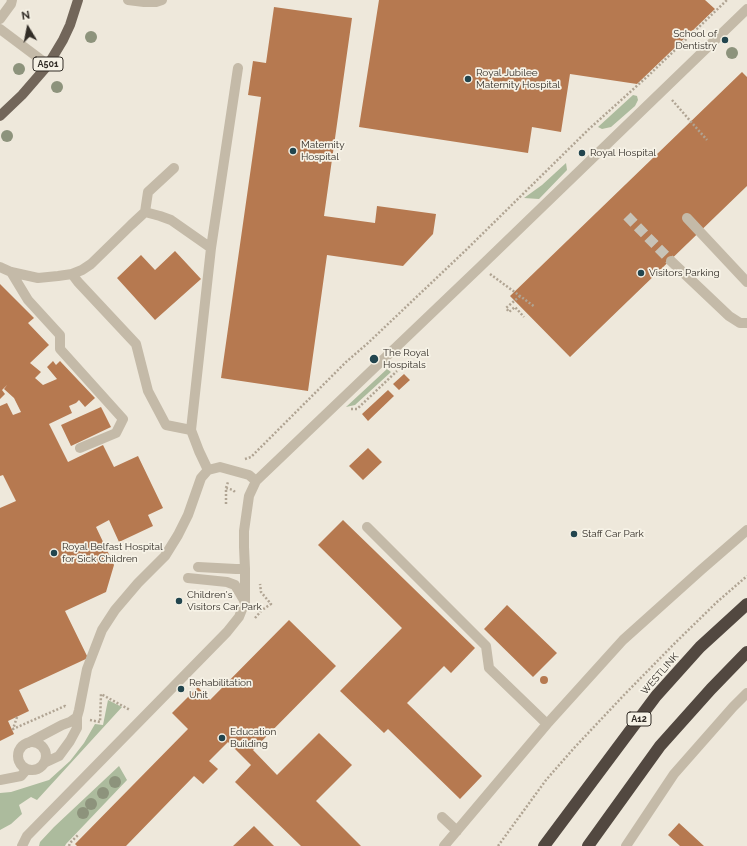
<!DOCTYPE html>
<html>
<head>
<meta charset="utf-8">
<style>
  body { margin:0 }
  #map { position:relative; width:747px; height:846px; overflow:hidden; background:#eee8db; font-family:Raleway,sans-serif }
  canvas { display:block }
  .north { position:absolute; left:8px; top:8px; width:40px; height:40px; -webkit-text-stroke:3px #f6f2e6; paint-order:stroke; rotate:350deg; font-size:11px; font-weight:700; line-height:16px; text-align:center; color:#322d27 }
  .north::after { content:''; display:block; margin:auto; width:14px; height:18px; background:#322d27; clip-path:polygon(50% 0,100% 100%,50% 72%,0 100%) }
</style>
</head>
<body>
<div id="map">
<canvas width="747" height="846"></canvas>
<div class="north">N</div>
</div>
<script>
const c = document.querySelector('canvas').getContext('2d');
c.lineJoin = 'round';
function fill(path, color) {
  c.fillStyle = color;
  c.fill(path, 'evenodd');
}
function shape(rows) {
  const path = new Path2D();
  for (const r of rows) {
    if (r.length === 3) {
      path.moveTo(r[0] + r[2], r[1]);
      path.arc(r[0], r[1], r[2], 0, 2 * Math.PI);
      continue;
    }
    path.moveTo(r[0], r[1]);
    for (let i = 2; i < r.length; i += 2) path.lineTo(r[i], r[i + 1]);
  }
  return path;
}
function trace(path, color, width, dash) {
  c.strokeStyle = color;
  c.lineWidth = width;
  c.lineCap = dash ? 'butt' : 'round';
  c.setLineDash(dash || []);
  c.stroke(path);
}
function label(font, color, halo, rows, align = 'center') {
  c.font = font + ' Raleway,sans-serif';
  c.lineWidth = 3.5;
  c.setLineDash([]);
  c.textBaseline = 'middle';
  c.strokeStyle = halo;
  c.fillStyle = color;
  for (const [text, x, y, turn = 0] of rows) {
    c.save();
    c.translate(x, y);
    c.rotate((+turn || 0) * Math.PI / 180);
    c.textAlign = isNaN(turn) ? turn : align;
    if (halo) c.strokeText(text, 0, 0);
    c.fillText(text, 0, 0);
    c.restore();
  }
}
fill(shape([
  [633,95,637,96,638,100,635,106,611,127,602,129,598,127],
  [566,163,567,170,539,199,524,198,542,185],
  [387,369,391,372,355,405,346,407],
  [108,700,122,707,37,800,31,797,19,805,22,814,11,824,0,830,0,793,11,792,49,780,70,761,84,743,95,724,103,725],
  [119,766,127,780,66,844,65,846,39,846,40,842,54,827]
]), '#acbb9d');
fill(shape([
  [379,0,705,0,715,9,637,84,570,74,561,132,532,127,528,153,359,127],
  [274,7,352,18,324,216,375,223,377,206,436,214,433,234,403,266,327,255,308,391,221,378,261,97,248,95,253,61,266,63],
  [742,72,747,77,747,186,570,357,510,296],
  [175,251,201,279,155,320,117,278,141,255,155,270],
  [0,284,34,318,28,323,49,345,30,363,41,372,35,378,43,385,57,379,47,367,53,361,56,365,60,361,95,398,85,407,79,400,76,403,69,406,72,413,49,424,68,462,103,445,114,467,138,456,163,508,148,515,153,526,119,542,109,520,96,527,114,565,106,592,65,611,88,658,19,690,29,711,8,721,14,734,0,741,0,508,16,501,3,475,0,476,0,406,7,403,13,415,21,412,14,398,4,389,7,385,2,390,5,394,0,399],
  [404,374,410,380,399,390,393,384],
  [388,390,394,396,368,421,362,414],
  [101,407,111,427,71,446,61,425],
  [368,448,382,462,363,480,349,466],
  [343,520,475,648,451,673,444,666,407,703,482,776,460,799,388,729,384,733,340,691,402,628,318,545],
  [507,605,557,653,533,677,484,629],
  [289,620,336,666,253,750,277,775,319,733,352,765,316,801,361,846,301,846,235,782,251,765,228,742,209,761,218,769,203,784,194,776,126,846,77,846,75,844,188,729,172,713,198,687,210,700],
  [544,680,4],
  [679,823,704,846,680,846,668,835],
  [254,826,274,846,233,846]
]), '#b67950');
trace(shape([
  [627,216,671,261]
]), '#c8c3b7', 10, [10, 5]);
trace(shape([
  [672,100,707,140],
  [490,274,535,307],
  [520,296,506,308,509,312,515,307,524,317],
  [351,409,357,409,397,371],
  [245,459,251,457,346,362,368,343,466,250,589,129,649,75,727,0],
  [226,488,233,490,236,493],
  [226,504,226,488,228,482],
  [255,618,262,610,271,604,261,592,260,584],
  [17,717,13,729,65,706,66,707],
  [90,720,100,722,101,694,130,710],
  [69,846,70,843,79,834],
  [498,846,546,780,575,747,624,695,675,643,717,602,747,576]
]), '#b0a493', 2.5, [2, 2]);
trace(shape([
  [128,0,144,2,156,2,162,0],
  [0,19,11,4,12,0],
  [0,29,48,65],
  [174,168,148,192,145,212,160,216,171,220,211,248],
  [687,218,747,282],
  [671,261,729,316,740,323,747,323],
  [0,267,11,272,38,278,58,276,72,274,82,270,91,264,131,225,145,212],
  [11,272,28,300,60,335,60,349,123,419,116,433,80,448],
  [72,274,78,282,136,344,148,391,166,425,191,430],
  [208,470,199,451,191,430,211,248,238,68],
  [367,527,486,646,489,668,547,724],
  [198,567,236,569,245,569],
  [188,578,227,582,235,585,245,602],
  [32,756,14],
  [28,743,62,725,70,722,77,717],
  [44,763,59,756,70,741,77,728,77,717,79,710,87,669,102,630,115,610,138,583,165,556,178,535,188,515,201,478,208,470,220,467,249,475,256,481],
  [0,780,21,776,27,769],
  [442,817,457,831],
  [22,846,27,836,227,632,239,617,245,602,245,569,244,547,244,531,249,496,256,481,481,266,747,9],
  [444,846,547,724,623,640,701,570,747,530],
  [626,846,674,774,733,707,747,693]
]), '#c4baa8', 10);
trace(shape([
  [0,116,22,95,48,65,63,40,70,25,78,0]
]), '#72665a', 10);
trace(shape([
  [544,846,656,696,700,647,747,604],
  [588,846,660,746,711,689,747,652]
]), '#524840', 12);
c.fillStyle = '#8d937c';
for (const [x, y] of [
  [91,37],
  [732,53],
  [19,69],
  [57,87],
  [7,136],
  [115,782],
  [103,793],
  [91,804],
  [83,813]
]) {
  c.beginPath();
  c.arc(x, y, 6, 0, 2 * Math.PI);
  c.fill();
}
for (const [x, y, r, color] of [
  [725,40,4,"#22454e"],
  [468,79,4,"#22454e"],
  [293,151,4,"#22454e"],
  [582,153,4,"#22454e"],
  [641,273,4,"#22454e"],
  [374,359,5,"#22454e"],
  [574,534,4,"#22454e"],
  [54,553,4,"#22454e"],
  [179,601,4,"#22454e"],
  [181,689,4,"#22454e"],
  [222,738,4,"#22454e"]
]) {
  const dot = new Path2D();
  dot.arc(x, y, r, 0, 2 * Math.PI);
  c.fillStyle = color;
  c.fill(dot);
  trace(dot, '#f6f2e6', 1.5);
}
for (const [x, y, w] of [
  [48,64,30],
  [639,719,24]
]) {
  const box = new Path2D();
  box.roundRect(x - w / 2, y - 7, w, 14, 3);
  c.fillStyle = '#f6f2e6';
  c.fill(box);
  trace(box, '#322d27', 1);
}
label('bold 9px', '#322d27', null, [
  ["A501",48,64],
  ["A12",639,719]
]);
label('10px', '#322d27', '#f6f2e6', [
  ["School of",717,34,"right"],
  ["Dentistry",717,46,"right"],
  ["Royal Jubilee",476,73],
  ["Maternity Hospital",476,85],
  ["Maternity",301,145],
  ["Hospital",301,157],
  ["Royal Hospital",590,153],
  ["Visitors Parking",649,273],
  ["The Royal",383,353],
  ["Hospitals",383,365],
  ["Staff Car Park",582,534],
  ["Royal Belfast Hospital",62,547],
  ["for Sick Children",62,559],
  ["Children's",187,595],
  ["Visitors Car Park",187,607],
  ["Rehabilitation",189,683],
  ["Unit",189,695],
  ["Education",230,732],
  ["Building",230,744]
], 'left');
label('10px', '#322d27', '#f6f2e6', [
  ["WESTLINK",660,674,-49]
]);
</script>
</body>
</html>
